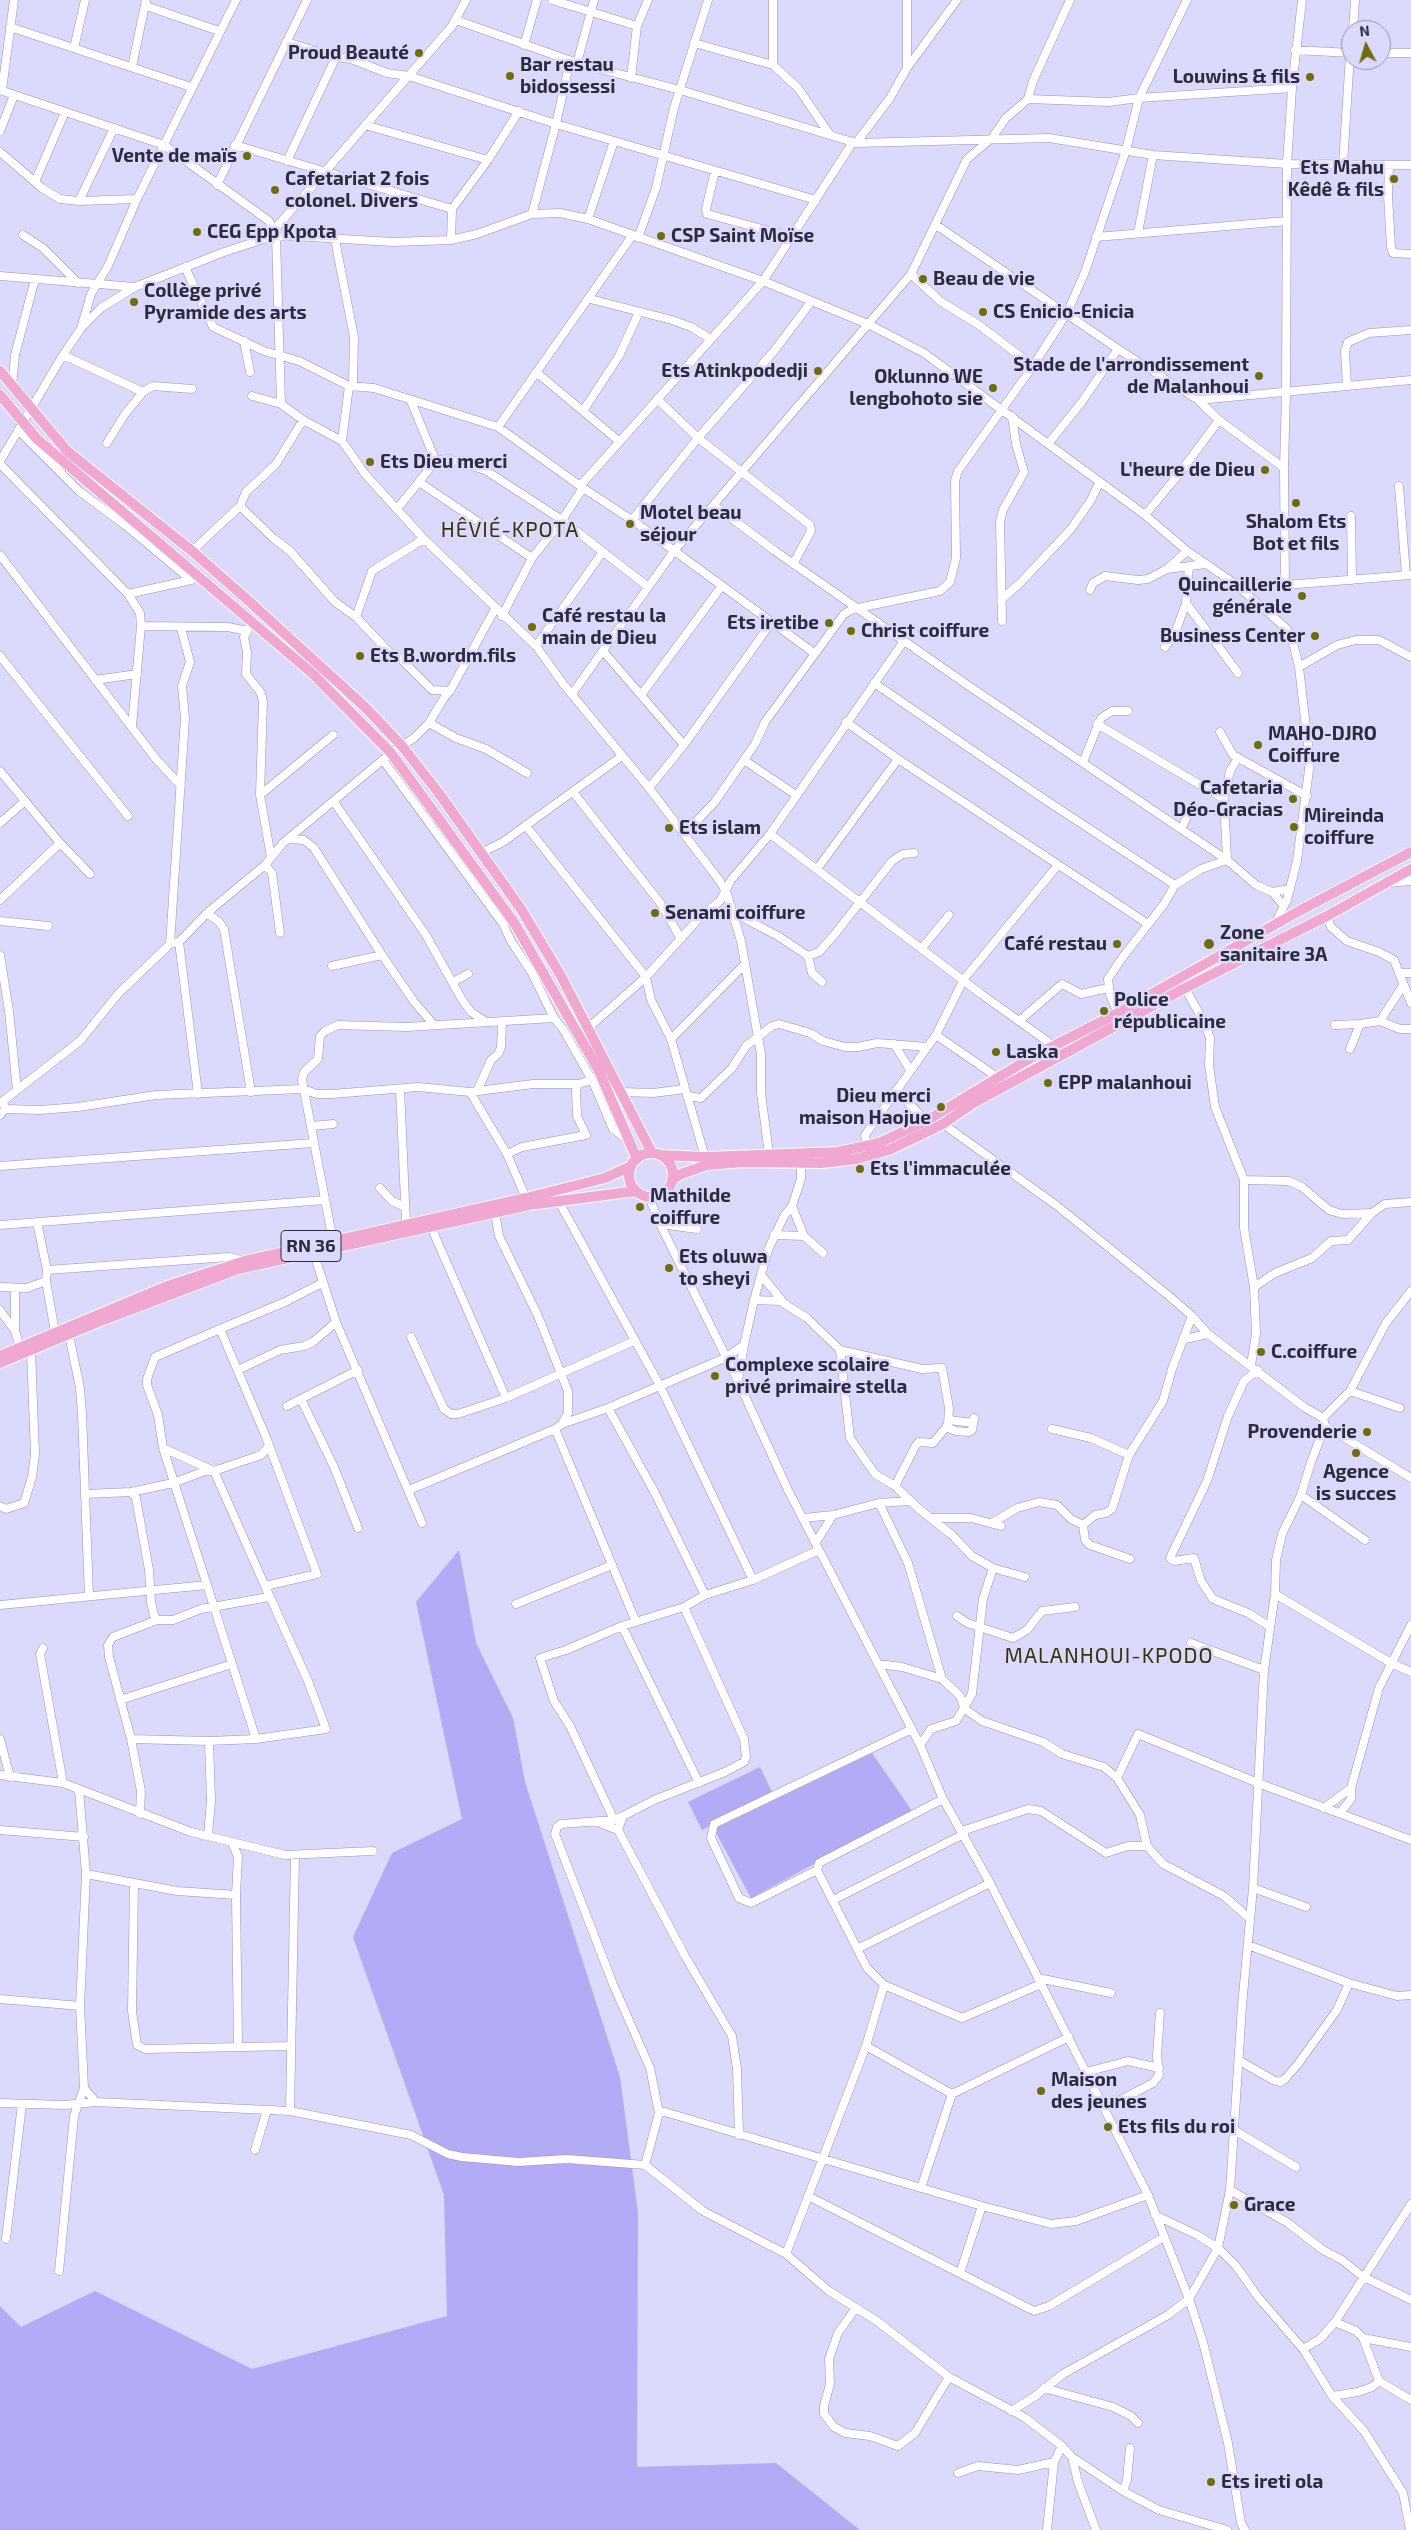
<!DOCTYPE html>
<html>
<head>
<meta charset="utf-8">
<style>
  body { margin:0 }
  #map { position:relative; width:1411px; height:2530px; overflow:hidden; background:#dbd9fc; font-family:"Exo 2",sans-serif }
  canvas { display:block }
  .north { position:absolute; left:1341px; top:20px; width:50px; height:50px; box-sizing:border-box; background:#dbd9fc; border:1px solid #9594b0; border-radius:50%; rotate:354deg; font-size:14px; font-weight:700; line-height:20px; text-align:center; color:#2d2c3d }
  .north::after { content:''; display:block; margin:auto; width:18px; height:22px; background:#6e6c0c; clip-path:polygon(50% 0,100% 100%,50% 72%,0 100%) }
</style>
</head>
<body>
<div id="map">
<canvas width="1411" height="2530"></canvas>
<div class="north">N</div>
</div>
<script>
const c = document.querySelector('canvas').getContext('2d');
c.lineJoin = 'round';
function fill(path, color) {
  c.fillStyle = color;
  c.fill(path, 'evenodd');
}
function shape(rows) {
  const path = new Path2D();
  for (const r of rows) {
    if (r.length === 3) {
      path.moveTo(r[0] + r[2], r[1]);
      path.arc(r[0], r[1], r[2], 0, 2 * Math.PI);
      continue;
    }
    path.moveTo(r[0], r[1]);
    for (let i = 2; i < r.length; i += 2) path.lineTo(r[i], r[i + 1]);
  }
  return path;
}
function trace(path, color, width, dash) {
  c.strokeStyle = color;
  c.lineWidth = width;
  c.lineCap = dash ? 'butt' : 'round';
  c.setLineDash(dash || []);
  c.stroke(path);
}
function label(font, color, halo, rows, align = 'center') {
  c.font = font + ' "Exo 2",sans-serif';
  c.lineWidth = 5;
  c.setLineDash([]);
  c.textBaseline = 'middle';
  c.strokeStyle = halo;
  c.fillStyle = color;
  for (const [text, x, y, turn = 0] of rows) {
    c.save();
    c.translate(x, y);
    c.rotate((+turn || 0) * Math.PI / 180);
    c.textAlign = isNaN(turn) ? turn : align;
    if (halo) c.strokeText(text, 0, 0);
    c.fillText(text, 0, 0);
    c.restore();
  }
}
fill(shape([
  [459,1550,476,1643,513,1718,525,1782,620,2077,638,2213,637,2467,776,2463,860,2530,0,2530,0,2306,21,2327,95,2291,252,2369,447,2316,444,2195,353,1937,392,1853,462,1819,416,1602],
  [872,1753,912,1811,751,1898,714,1829],
  [760,1767,773,1794,702,1830,688,1802]
]), '#b3abf5');
const minor = shape([
  [552,0,637,26],
  [146,6,219,31],
  [456,20,577,63,680,90,856,143,1049,138,1153,155,1287,164,1411,165],
  [10,27,191,87],
  [1353,30,1355,0],
  [286,42,336,57,351,59,387,73,409,76,556,124,816,200],
  [694,43,773,65,798,88,830,135],
  [524,45,537,0],
  [74,48,85,0],
  [1295,50,1351,53],
  [1381,53,1411,53],
  [577,63,594,0],
  [773,65,773,0],
  [132,67,146,0],
  [907,68,907,0],
  [631,78,637,26,648,0],
  [0,90,164,145,269,221,276,236,281,404],
  [2,90,14,0],
  [1028,99,1108,102,1139,98,1292,88],
  [365,125,488,160],
  [0,131,14,95],
  [856,143,890,98,907,68,957,0],
  [235,145,452,209],
  [0,152,42,188,60,199,79,201,137,199],
  [287,161,336,57],
  [1343,164,1351,39],
  [1389,165,1388,196,1391,247,1393,253,1411,254],
  [715,171,706,209,707,214,792,237],
  [35,182,65,112],
  [217,185,307,0],
  [79,201,114,128],
  [532,214,556,124,570,61],
  [588,219,614,141],
  [936,225,1118,349,1198,400,1219,420,1284,468],
  [274,230,452,26,466,0],
  [1138,233,1153,155],
  [23,235,43,248,78,283],
  [1096,237,1287,221],
  [638,238,656,188,674,108,708,0],
  [335,240,354,337,353,385],
  [451,240,452,209,488,160,519,111],
  [185,267,213,327,264,351,299,361,349,386,374,388,498,427,583,488,632,520,814,653],
  [911,274,940,301,979,325,1033,366],
  [0,276,135,287],
  [590,299,672,320,691,327,711,339],
  [82,325,91,294,108,266,137,199,236,0],
  [244,341,250,372],
  [63,355,143,392,125,414,107,443],
  [536,372,620,442],
  [1347,386,1345,351,1348,342,1369,333,1411,330],
  [12,387,15,355,35,279],
  [143,392,153,386,192,389],
  [252,396,281,404,303,420,342,441,365,474,424,539,536,646,564,685,649,788,719,880,726,891,741,941,761,1054,761,1093,769,1154],
  [657,399,698,438,810,525,811,531,793,564],
  [1198,400,1411,380],
  [411,401,436,462],
  [583,411,619,356,639,312],
  [498,427,632,236],
  [18,430,79,491,125,525,191,580],
  [342,441,349,386],
  [1048,444,1081,403,1118,349],
  [0,461,63,355,82,327,101,308,135,287,224,252,270,237,294,236,392,242,451,240,477,234,532,214,560,213,588,219,763,281,870,325,924,353,1145,515,1187,551,1234,583,1287,629,1292,639,1299,667,1310,762,1297,861,1287,900,1274,926],
  [0,464,128,594,140,613,141,626,132,726],
  [419,482,532,558],
  [580,486,763,281,853,142],
  [1399,486,1406,575],
  [714,505,775,551,963,682,1227,860,1256,885,1272,892,1290,889],
  [240,506,273,538,290,551,335,602,356,617,389,652,401,659,432,690,450,691],
  [397,509,430,468,440,460,449,459,485,470,562,520,647,586],
  [1145,515,1179,474,1219,420],
  [1351,516,1352,580],
  [632,520,698,438,774,351,811,302],
  [192,551,240,506,246,492,276,464,303,420],
  [0,555,156,759,181,786],
  [1167,569,1187,551],
  [1234,583,1285,585,1411,575],
  [1285,585,1284,468,1286,392,1287,164,1292,88,1302,0],
  [1090,590,1093,583,1105,576,1138,580,1148,579,1167,569,1206,564],
  [128,594,191,580],
  [1001,600,1021,582,1071,529,1091,500,1099,483],
  [1186,603,1189,566],
  [502,616,532,558,562,520,583,488],
  [356,617,372,571,424,539],
  [1002,621,1000,522,1003,510,1024,472,1016,444,1012,416],
  [252,622,244,637,247,652,246,674,261,693,263,702,260,795,271,857],
  [141,626,228,627,247,631],
  [536,646,602,553],
  [1165,647,1174,636,1186,603,1238,673],
  [603,651,684,745,771,623],
  [0,656,128,816],
  [1299,667,1337,645,1356,640,1379,640,1411,657],
  [95,680,137,674],
  [874,683,1044,799,1175,885],
  [572,694,674,551,911,274,967,159,992,138,1006,118,1028,99,1033,81,1070,0],
  [641,695,721,587],
  [846,722,898,759,1148,924],
  [429,723,456,738,486,749,527,773],
  [1097,724,1224,799],
  [1220,732,1233,755,1307,796],
  [383,760,503,924,511,941,532,973,554,1018,563,1029,592,1080,613,1129,629,1141],
  [744,760,796,795],
  [1083,762,1101,718,1112,711,1128,711],
  [0,771,60,843,90,874],
  [649,788,684,745],
  [573,792,661,904,681,939],
  [260,795,333,735],
  [334,802,426,935,461,998,471,1012,485,1021],
  [0,823,24,802],
  [526,826,646,977,651,1000,671,1039,705,1157],
  [1181,829,1191,809],
  [684,834,714,803,755,744,765,722,844,614,853,609,940,591,950,582,956,558,955,481,958,471,1033,366,1067,313,1085,272,1126,150,1139,98,1187,0],
  [770,834,981,994,1054,1046],
  [289,839,304,840,314,848,382,955,415,1003,434,1025],
  [481,853,503,842,622,756],
  [265,865,272,873,280,933],
  [817,869,898,759],
  [1388,883,1411,881],
  [1272,892,1284,906],
  [0,900,60,843],
  [207,913,219,922,224,929,251,1092],
  [734,913,778,936,808,956,812,973,822,982],
  [1327,916,1331,927,1347,941,1379,952,1394,960,1411,1003],
  [0,921,48,926],
  [179,942,198,1094],
  [170,944,185,718,182,686,190,662,181,628],
  [922,948,949,915],
  [0,955,9,1011,17,1090],
  [808,956,819,952,835,934,892,861,903,854,914,853],
  [332,966,382,955],
  [1399,973,1411,973],
  [453,982,468,974],
  [1185,988,1205,1024,1210,1038,1209,1065,1215,1107,1244,1180,1244,1228,1254,1287,1256,1334,1251,1365],
  [1118,1013,1110,995,1108,979,1122,958,1164,904,1175,885,1201,869,1227,860,1224,799,1230,771,1238,758],
  [1020,1020,1062,984,1081,994,1108,988],
  [1380,1021,1400,1029,1411,1029],
  [1335,1025,1360,1024],
  [588,1028,646,977,701,916,720,901,731,880,770,834,904,641],
  [936,1035,997,1077],
  [671,1039,745,964],
  [894,1044,910,1070],
  [1350,1049,1360,1024,1380,1021,1402,987],
  [400,1089,406,1223],
  [478,1089,491,1060,498,1054,501,1048,502,1022],
  [896,1090,926,1121],
  [470,1092,507,1154,526,1198],
  [622,1092,653,1093,685,1089],
  [687,1096,701,1098,732,1068,746,1046,772,1026,779,1024,810,1033,823,1041,845,1047,858,1047,877,1043,927,1047],
  [5,1109,40,1110,78,1107,156,1095,303,1089,317,1094,332,1094,418,1087,470,1092,533,1084,578,1084,592,1080],
  [0,1115,5,1109,3,1101,80,1041,118,994,170,944,179,942,207,913,265,865,283,843,391,753,414,738,429,723,444,698,450,691,495,609],
  [943,1124,1056,1205,1169,1296,1192,1316,1208,1334,1304,1407,1323,1418,1325,1426,1411,1478],
  [311,1126,333,1124],
  [867,1147,865,1135,936,1035,964,979,1058,865],
  [507,1154,522,1147,586,1135,577,1116,576,1090,578,1084],
  [0,1166,313,1143],
  [1244,1180,1289,1181,1302,1187,1329,1210,1342,1214,1372,1213],
  [380,1188,392,1201,405,1207],
  [649,1197,660,1224,738,1381,788,1490,920,1745,943,1799,990,1883,1148,2195,1189,2299,1203,2342,1228,2443,1241,2523,1245,2530],
  [558,1200,660,1386,753,1580],
  [792,1206,804,1236,823,1253],
  [495,1213,499,1236,538,1316,568,1391,568,1413,562,1424],
  [37,1222,47,1270,46,1281,55,1332],
  [660,1224,697,1229],
  [0,1225,325,1200],
  [431,1227,506,1398],
  [774,1235,804,1236],
  [333,1241,302,1080,304,1072,318,1059,320,1036,325,1031,338,1025,407,1027,554,1018],
  [314,1254,336,1322,422,1523],
  [47,1270,229,1257,245,1261],
  [762,1276,783,1302],
  [0,1287,27,1288,46,1281],
  [1254,1287,1275,1273,1312,1258,1331,1241,1348,1240,1372,1213,1385,1204,1411,1202],
  [15,1289,15,1331,20,1347],
  [754,1300,768,1250,784,1216,792,1206,801,1179,801,1164],
  [0,1310,15,1331],
  [69,1335,80,1388,82,1414,89,1596],
  [411,1337,444,1409,451,1414,458,1414,506,1398,634,1341],
  [1185,1339,1208,1334],
  [840,1350,922,1369,942,1368,949,1408,948,1425,933,1443,919,1442,916,1445,895,1486],
  [238,1370,280,1350,304,1346,313,1342,336,1322],
  [1258,1370,1244,1381,1228,1416,1207,1481,1170,1558,1174,1561,1194,1558,1201,1581,1213,1599,1248,1613,1269,1626],
  [738,1381,744,1345],
  [1350,1391,1400,1408],
  [301,1399,334,1467,358,1528],
  [287,1406,358,1370],
  [608,1408,655,1493,705,1595],
  [1323,1418,1350,1391,1386,1323,1411,1291],
  [949,1420,973,1423],
  [946,1427,956,1431,969,1432,972,1430,974,1418],
  [555,1429,636,1622],
  [1052,1429,1091,1438,1129,1455],
  [163,1448,207,1585],
  [214,1471,163,1448,158,1415,147,1385,147,1379,155,1357,220,1329],
  [409,1490,555,1429,562,1424,608,1408,725,1358,744,1345,754,1300,780,1301,807,1318,840,1350,850,1438,875,1474,895,1486,919,1509,952,1535,972,1556,993,1568,1025,1577],
  [131,1492,173,1483,205,1471,213,1471],
  [85,1494,131,1492,136,1498,149,1570,151,1602,154,1615,157,1620],
  [1301,1495,1365,1540],
  [879,1503,908,1563,942,1679],
  [0,1506,6,1509,24,1503,32,1477,35,1454,31,1351],
  [804,1518,833,1515,879,1503,909,1501],
  [932,1518,971,1518,1001,1526],
  [992,1523,1017,1508,1039,1502,1057,1505,1071,1519,1083,1525],
  [816,1542,833,1515],
  [1130,1559,1090,1545,1085,1540,1083,1525,1095,1515,1106,1513,1112,1509,1129,1455,1163,1401,1172,1369,1192,1316],
  [265,1586,214,1471,261,1455,269,1446],
  [1275,1594,1391,1663,1411,1672],
  [516,1604,612,1565],
  [0,1605,207,1585,256,1739],
  [957,1616,967,1623,1013,1638,1027,1630,1042,1611,1075,1607],
  [622,1626,699,1783],
  [1191,1643,1264,1670],
  [43,1648,40,1654,63,1783],
  [878,1664,902,1667,942,1679,960,1696,965,1709,982,1721,1043,1742,1062,1754,1104,1767,1117,1778,1138,1734,1258,1783,1411,1840],
  [120,1700,232,1664],
  [912,1729,714,1824,711,1838,739,1898,751,1903,817,1870,819,1863,943,1799],
  [0,1739,10,1777],
  [131,1739,209,1741,256,1739,326,1729,308,1681,265,1586,317,1574,266,1437,220,1329,285,1302,322,1283],
  [920,1745,931,1729,956,1721,972,1694,983,1599,993,1568],
  [0,1775,63,1783,191,1832,285,1855,373,1851],
  [1117,1778,1140,1815,1147,1846,1163,1864,1224,1896,1250,1919],
  [79,1790,86,1874,80,2006,84,2088,96,2102],
  [1324,1808,1351,1788,1379,1688,1411,1625],
  [1340,1813,1351,1799,1351,1788],
  [140,1814,141,1791,131,1739,109,1657,108,1645,113,1637,157,1620,173,1620,201,1609,269,1597],
  [623,1816,618,1830,685,1956,732,2036,737,2069,739,2135],
  [614,1820,570,1726,554,1701,540,1658,566,1650,622,1626,684,1607,705,1595,753,1580,819,1550],
  [597,1822,618,1830],
  [0,1830,84,1837],
  [962,1831,1028,1809,1041,1811,1106,1853,1128,1846,1147,1846],
  [208,1835,211,1801,209,1741],
  [232,1843,238,1856,236,1895],
  [817,1870,867,1968,884,1985,962,2018,1041,1984],
  [86,1874,177,1891,236,1895,238,2046],
  [134,1883,132,2011,137,2045,145,2049,291,2046],
  [1253,1888,1306,1907],
  [833,1900,964,1834],
  [1248,1945,1349,1983,1397,1996,1411,1995],
  [857,1949,990,1883],
  [1038,1978,1111,1993],
  [0,1999,80,2006],
  [866,2046,952,2094],
  [1240,2061,1273,2080,1280,2082,1285,2079,1298,2064,1337,2010,1349,1983],
  [1086,2072,1128,2061,1159,2068],
  [0,2103,65,2105,96,2102,290,2111,411,2135,448,2154,462,2157,518,2162,567,2159,645,2165,703,2211,786,2254,829,2291,877,2321,949,2377,1024,2417,1062,2446,1072,2457,1123,2491,1159,2510,1227,2530],
  [1105,2108,1153,2083,1159,2075,1157,2056,1160,2013],
  [290,2111,295,1855],
  [659,2113,665,2112,982,2206,1051,2224,1076,2221,1148,2195],
  [1234,2130,1296,2167],
  [255,2150,267,2110],
  [645,2165,659,2113,650,2068,613,1984,555,1834,557,1827,561,1824,614,1820,623,1816,654,1800,725,1772,744,1762,746,1757,744,1739,684,1607],
  [921,2188,952,2094,1069,2037],
  [1230,2190,1288,2223,1323,2250,1342,2260,1362,2276,1411,2300],
  [808,2196,1034,2311,1049,2306,1164,2237],
  [1155,2215,1197,2235,1218,2248,1236,2266,1258,2297,1303,2349,1332,2396,1364,2431,1403,2493,1410,2530],
  [6,2239,22,2104],
  [786,2254,866,2046,884,1985],
  [59,2271,74,2116,84,2088],
  [960,2273,982,2206],
  [855,2309,838,2333,829,2359,830,2384,824,2406,824,2414,834,2427,845,2433,870,2436,898,2446,915,2433,949,2377],
  [1335,2322,1356,2331,1363,2338,1379,2381,1411,2400],
  [1363,2338,1411,2347],
  [1303,2349,1320,2339,1335,2322,1411,2204],
  [1044,2388,1113,2407,1131,2416,1138,2423],
  [1332,2396,1358,2392,1372,2387,1379,2381],
  [1011,2411,1034,2397,1063,2374,1168,2315,1189,2299,1218,2248,1230,2190,1242,2006,1253,1888,1264,1670,1275,1594,1276,1560,1282,1534,1301,1495,1311,1462,1325,1426],
  [1072,2457,1078,2482,1096,2530],
  [958,2473,978,2466,1018,2470,1054,2462],
  [1123,2491,1127,2480,1130,2448],
  [1047,2530,1054,2462,1062,2446]
]);
const major = shape([
  [0,371,67,451,192,551,251,603,365,707,402,746,438,792,521,909,561,976,652,1153],
  [0,395,37,439,313,674,391,753,515,924,598,1069,637,1159],
  [651,1175,22],
  [660,1155,705,1157,838,1152,879,1143,926,1121,1034,1056,1116,1014,1299,911,1411,852],
  [672,1180,681,1174,707,1165,744,1162,822,1163,856,1159,889,1150,943,1124,975,1102,1185,988,1327,916,1411,869],
  [0,1356,167,1286,245,1261,526,1198,605,1178,631,1166],
  [0,1363,103,1320,238,1269,529,1205,636,1191]
]);
trace(minor, '#9793bc', 9);
trace(major, '#fff', 12);
trace(minor, '#fff', 8);
trace(major, '#f1a8d0', 10);
for (const [x, y, r, color] of [
  [419,53,5,"#6e6c0c"],
  [510,76,5,"#6e6c0c"],
  [1310,77,5,"#6e6c0c"],
  [247,156,5,"#6e6c0c"],
  [1394,179,5,"#6e6c0c"],
  [275,190,5,"#6e6c0c"],
  [197,232,5,"#6e6c0c"],
  [661,236,5,"#6e6c0c"],
  [923,279,5,"#6e6c0c"],
  [134,302,5,"#6e6c0c"],
  [983,312,5,"#6e6c0c"],
  [818,371,5,"#6e6c0c"],
  [1259,376,5,"#6e6c0c"],
  [993,388,5,"#6e6c0c"],
  [370,462,5,"#6e6c0c"],
  [1265,470,5,"#6e6c0c"],
  [1296,503,5,"#6e6c0c"],
  [630,524,5,"#6e6c0c"],
  [1302,596,5,"#6e6c0c"],
  [829,623,5,"#6e6c0c"],
  [532,627,5,"#6e6c0c"],
  [851,631,5,"#6e6c0c"],
  [1315,636,5,"#6e6c0c"],
  [360,656,5,"#6e6c0c"],
  [1258,745,5,"#6e6c0c"],
  [1293,799,5,"#6e6c0c"],
  [1294,827,5,"#6e6c0c"],
  [669,828,5,"#6e6c0c"],
  [655,913,5,"#6e6c0c"],
  [1117,944,5,"#6e6c0c"],
  [1209,944,6,"#6e6c0c"],
  [1104,1011,5,"#6e6c0c"],
  [996,1052,5,"#6e6c0c"],
  [1048,1083,5,"#6e6c0c"],
  [941,1107,5,"#6e6c0c"],
  [860,1169,5,"#6e6c0c"],
  [640,1207,5,"#6e6c0c"],
  [669,1268,5,"#6e6c0c"],
  [1261,1352,5,"#6e6c0c"],
  [715,1376,5,"#6e6c0c"],
  [1367,1432,5,"#6e6c0c"],
  [1356,1453,5,"#6e6c0c"],
  [1041,2091,5,"#6e6c0c"],
  [1108,2127,5,"#6e6c0c"],
  [1234,2205,5,"#6e6c0c"],
  [1211,2482,5,"#6e6c0c"]
]) {
  const dot = new Path2D();
  dot.arc(x, y, r, 0, 2 * Math.PI);
  c.fillStyle = color;
  c.fill(dot);
  trace(dot, '#dbd9fc', 2);
}
for (const [x, y, w] of [
  [311,1246,60]
]) {
  const box = new Path2D();
  box.roundRect(x - w / 2, y - 15.5, w, 31, 4);
  c.fillStyle = '#dbd9fc';
  c.fill(box);
  trace(box, '#2d2c3d', 1);
}
label('bold 18px', '#2d2c3d', null, [
  ["RN 36",311,1246]
]);
label('bold 19px', '#2d2c3d', '#dbd9fc', [
  ["Proud Beauté",409,53,"right"],
  ["Bar restau",520,65],
  ["bidossessi",520,87],
  ["Louwins & fils",1300,77,"right"],
  ["Vente de maïs",237,156,"right"],
  ["Ets Mahu",1384,168,"right"],
  ["Kêdê & fils",1384,190,"right"],
  ["Cafetariat 2 fois",285,179],
  ["colonel. Divers",285,201],
  ["CEG Epp Kpota",207,232],
  ["CSP Saint Moïse",671,236],
  ["Beau de vie",933,279],
  ["Collège privé",144,291],
  ["Pyramide des arts",144,313],
  ["CS Enicio-Enicia",993,312],
  ["Stade de l'arrondissement",1249,365,"right"],
  ["de Malanhoui",1249,387,"right"],
  ["Ets Atinkpodedji",808,371,"right"],
  ["Oklunno WE",983,377,"right"],
  ["lengbohoto sie",983,399,"right"],
  ["Ets Dieu merci",380,462],
  ["L'heure de Dieu",1255,470,"right"],
  ["Motel beau",640,513],
  ["séjour",640,535],
  ["Shalom Ets",1296,522,"center"],
  ["Bot et fils",1296,544,"center"],
  ["Quincaillerie",1292,585,"right"],
  ["générale",1292,607,"right"],
  ["Café restau la",542,616],
  ["main de Dieu",542,638],
  ["Ets iretibe",819,623,"right"],
  ["Christ coiffure",861,631],
  ["Business Center",1305,636,"right"],
  ["Ets B.wordm.fils",370,656],
  ["MAHO-DJRO",1268,734],
  ["Coiffure",1268,756],
  ["Cafetaria",1283,788,"right"],
  ["Déo-Gracias",1283,810,"right"],
  ["Mireinda",1304,816],
  ["coiffure",1304,838],
  ["Ets islam",679,828],
  ["Senami coiffure",665,913],
  ["Zone",1220,933],
  ["sanitaire 3A",1220,955],
  ["Café restau",1107,944,"right"],
  ["Police",1114,1000],
  ["républicaine",1114,1022],
  ["Laska",1006,1052],
  ["EPP malanhoui",1058,1083],
  ["Dieu merci",931,1096,"right"],
  ["maison Haojue",931,1118,"right"],
  ["Ets l'immaculée",870,1169],
  ["Mathilde",650,1196],
  ["coiffure",650,1218],
  ["Ets oluwa",679,1257],
  ["to sheyi",679,1279],
  ["C.coiffure",1271,1352],
  ["Complexe scolaire",725,1365],
  ["privé primaire stella",725,1387],
  ["Provenderie",1357,1432,"right"],
  ["Agence",1356,1472,"center"],
  ["is succes",1356,1494,"center"],
  ["Maison",1051,2080],
  ["des jeunes",1051,2102],
  ["Ets fils du roi",1118,2127],
  ["Grace",1244,2205],
  ["Ets ireti ola",1221,2482]
], 'left');
c.letterSpacing = '1px';
label('21px', '#35350b', '#dbd9fc', [
  ["HÊVIÉ-KPOTA",510,530],
  ["MALANHOUI-KPODO",1109,1656]
]);
c.letterSpacing = '0px';
</script>
</body>
</html>
